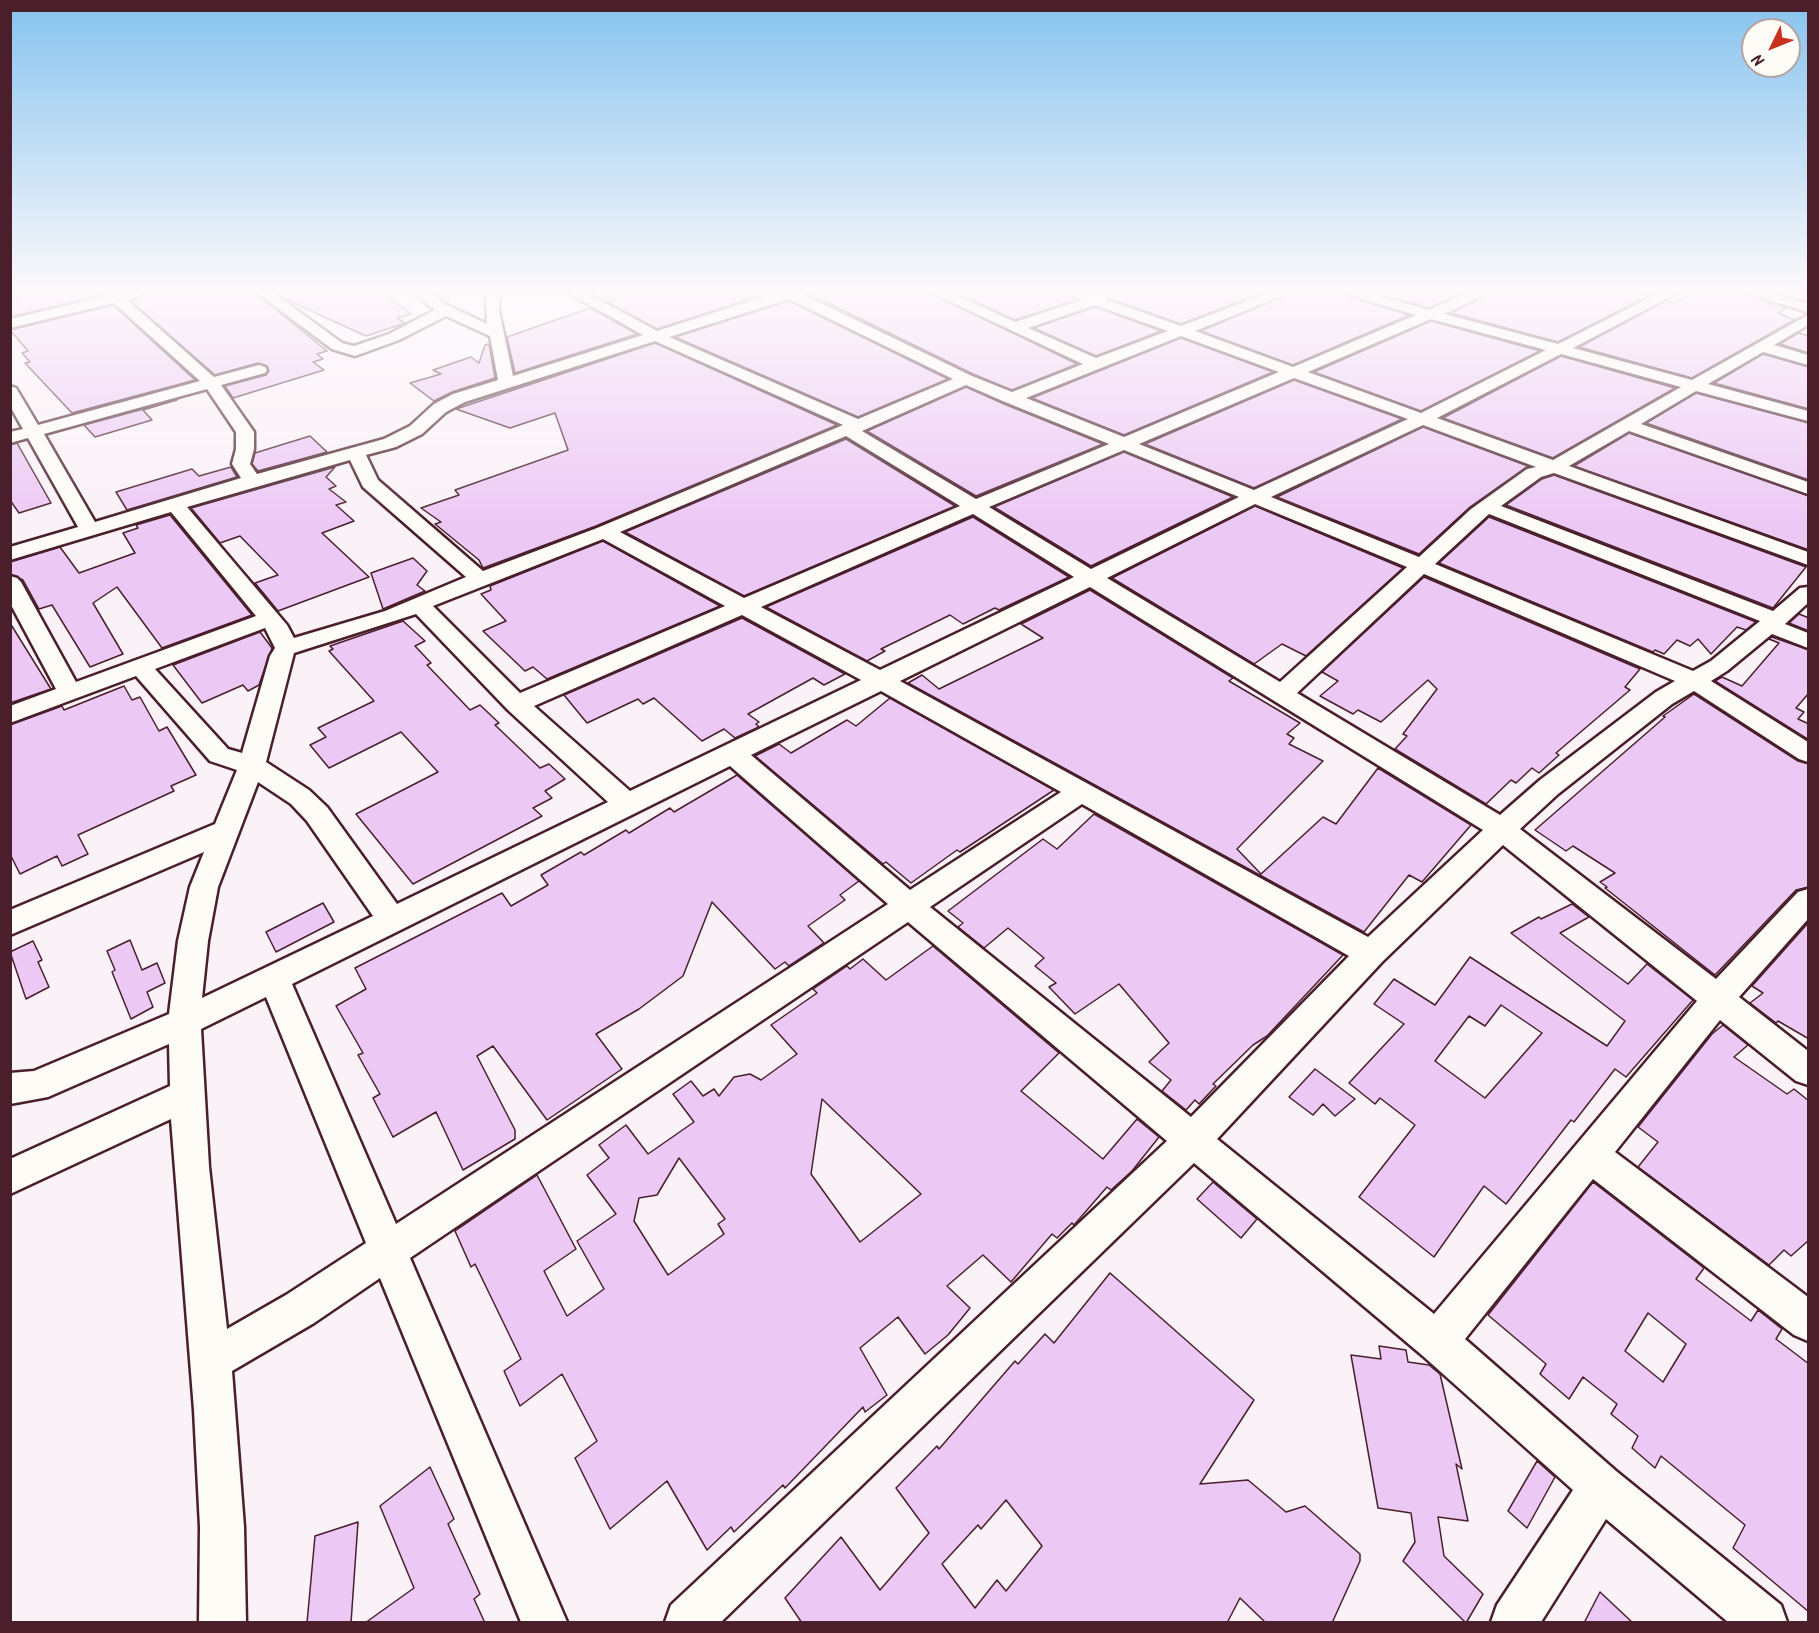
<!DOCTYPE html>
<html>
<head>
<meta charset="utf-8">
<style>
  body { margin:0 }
  #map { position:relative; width:1819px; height:1633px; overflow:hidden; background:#faf2f7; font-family:Kalam,sans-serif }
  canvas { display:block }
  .frame { position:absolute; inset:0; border:12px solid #4a1f2b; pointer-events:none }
  .north { position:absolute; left:1741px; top:18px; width:60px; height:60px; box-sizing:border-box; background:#fdfcf7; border:2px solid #b5a4a5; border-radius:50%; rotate:227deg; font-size:16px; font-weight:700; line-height:24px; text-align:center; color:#4a1f2b }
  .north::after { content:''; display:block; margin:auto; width:21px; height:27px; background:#c8321e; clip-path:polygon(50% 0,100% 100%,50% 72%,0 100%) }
</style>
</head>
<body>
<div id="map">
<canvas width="1819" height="1633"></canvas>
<div class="frame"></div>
<div class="north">N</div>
</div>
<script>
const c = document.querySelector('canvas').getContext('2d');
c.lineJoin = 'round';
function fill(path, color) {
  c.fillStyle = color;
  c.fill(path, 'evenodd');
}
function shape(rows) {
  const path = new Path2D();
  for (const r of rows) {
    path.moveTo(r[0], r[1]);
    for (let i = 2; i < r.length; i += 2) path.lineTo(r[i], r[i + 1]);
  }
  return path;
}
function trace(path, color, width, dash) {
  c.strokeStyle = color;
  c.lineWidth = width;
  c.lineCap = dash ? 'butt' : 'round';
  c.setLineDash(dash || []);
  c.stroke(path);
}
const building = shape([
  [14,292,101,292,103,295,10,317,10,300,20,298,14,292],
  [151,292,254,292,327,351,317,354,323,359,313,362,324,370,233,398,225,386,266,375,269,371,267,366,258,363,215,375,131,301,151,292],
  [276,292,382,292,411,314,397,318,405,323,366,336,287,300,276,292],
  [612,292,771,292,657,329,607,302,614,299,612,292],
  [806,292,928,292,1077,364,1012,390,973,374,806,292],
  [955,292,1064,292,1076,300,1015,320,955,292],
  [1104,292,1264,292,1181,324,1109,298,1104,292],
  [1293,292,1337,292,1409,315,1293,365,1201,331,1293,292],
  [1373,292,1465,292,1429,308,1373,292],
  [1493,292,1636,292,1648,296,1558,342,1451,313,1493,292],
  [1693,292,1740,292,1786,308,1778,313,1794,320,1692,378,1579,347,1666,301,1674,303,1693,292],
  [789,301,948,379,858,417,675,337,789,301],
  [113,305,195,380,72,413,25,363,30,362,22,353,28,351,10,330,113,305],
  [1095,307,1161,331,1096,356,1034,328,1095,307],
  [590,308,637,334,515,373,507,337,590,308],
  [1431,321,1540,351,1421,411,1314,372,1431,321],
  [1798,333,1809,336,1809,353,1780,344,1798,333],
  [1181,338,1273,372,1124,435,1032,398,1181,338],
  [655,343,837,425,596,526,483,568,479,560,435,524,441,522,421,508,459,495,455,490,568,450,555,413,510,428,456,409,655,343],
  [489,344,495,378,452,392,434,401,410,383,441,374,433,370,471,357,479,363,485,345,489,344],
  [1763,354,1809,367,1809,409,1714,383,1763,354],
  [1561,356,1675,388,1553,458,1443,418,1561,356],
  [1294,380,1402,419,1254,488,1145,444,1294,380],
  [966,387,1004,404,1103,444,976,496,867,431,966,387],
  [1696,393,1809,423,1809,480,1646,423,1696,393],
  [177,400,143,410,152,420,95,437,84,425,177,400],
  [1423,427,1528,466,1470,507,1419,554,1277,497,1423,427],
  [1629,433,1809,496,1809,550,1574,466,1629,433],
  [310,436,327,452,258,471,252,464,255,453,310,436],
  [846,439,955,506,744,596,625,532,846,439],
  [17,443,51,503,19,513,10,500,10,445,17,443],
  [1124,452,1233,497,1091,566,994,507,1124,452],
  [231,467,237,477,127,510,116,492,192,469,199,476,231,467],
  [335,467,326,477,336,486,329,489,346,502,336,505,354,521,322,533,369,577,278,611,255,583,278,575,240,536,220,543,191,508,335,467],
  [1554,475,1806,567,1773,608,1506,505,1542,479,1554,475],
  [1255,506,1403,568,1306,656,1282,644,1254,664,1112,578,1255,506],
  [170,515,252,615,162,648,117,587,93,603,123,654,90,667,52,605,39,609,23,580,10,574,10,562,60,547,79,573,135,553,123,533,138,528,136,525,170,515],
  [973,517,1069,577,999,610,995,608,963,624,950,615,881,649,885,651,867,661,766,607,973,517],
  [1489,517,1756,622,1746,630,1737,627,1711,654,1698,639,1690,646,1677,640,1664,654,1655,650,1653,652,1439,563,1489,517],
  [603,541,720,606,547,679,533,667,525,671,483,631,506,621,481,594,491,590,490,586,603,541],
  [413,558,427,571,417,585,425,591,383,609,371,573,413,558],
  [1424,577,1640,669,1625,687,1630,690,1556,753,1559,755,1539,773,1532,768,1516,783,1511,780,1486,804,1395,749,1407,736,1403,734,1437,689,1428,680,1381,722,1358,710,1353,714,1320,696,1338,681,1322,672,1424,577],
  [1090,590,1233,678,1229,681,1300,723,1287,734,1294,738,1289,744,1323,761,1237,849,1261,874,1323,817,1336,824,1378,768,1471,825,1422,882,1409,875,1364,932,908,683,922,675,939,689,1043,638,1021,624,1090,590],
  [1799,614,1809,618,1809,631,1789,623,1799,614],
  [742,618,845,674,824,685,813,678,748,714,759,722,756,724,759,727,735,738,724,729,702,741,654,698,643,704,638,699,587,723,564,695,742,618],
  [403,621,425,641,415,646,431,663,427,665,470,710,480,705,499,723,495,725,540,768,549,764,565,779,545,791,552,798,533,808,542,816,413,884,356,814,438,772,401,732,329,768,310,745,326,737,318,728,374,701,329,651,333,649,330,646,403,621],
  [10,623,51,689,10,703,10,623],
  [260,632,272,648,259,685,248,691,243,685,202,703,173,665,260,632],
  [1772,637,1809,650,1809,693,1796,708,1804,712,1798,719,1809,724,1809,740,1715,681,1722,677,1742,686,1779,643,1769,639,1772,637],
  [124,686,132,700,140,697,159,731,167,727,196,775,171,786,174,791,78,835,88,854,62,866,57,856,20,874,10,854,10,725,62,706,64,710,124,686],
  [1694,694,1798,761,1809,764,1809,887,1796,890,1715,975,1605,888,1607,887,1600,882,1615,873,1573,846,1566,851,1535,830,1665,717,1663,716,1694,694],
  [890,698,1054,790,960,852,957,850,911,883,886,862,883,864,755,756,779,744,791,753,847,720,856,726,890,698],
  [737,775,859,881,840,895,845,900,808,926,824,943,789,966,785,962,775,969,712,902,683,976,639,1009,596,1034,622,1069,547,1120,493,1046,477,1056,515,1130,515,1139,463,1170,436,1112,393,1137,373,1098,380,1094,358,1055,363,1053,336,1006,366,989,355,968,502,893,511,906,548,885,541,875,581,852,584,855,626,830,629,833,670,808,674,812,737,775],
  [1094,814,1343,955,1267,1036,1253,1045,1213,1084,1216,1086,1199,1104,1195,1100,1186,1110,1162,1091,1171,1080,1149,1062,1169,1043,1119,984,1075,1014,1049,987,1056,983,1035,966,1044,958,1008,928,984,948,958,927,963,923,948,911,1043,839,1057,849,1094,814],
  [323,903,334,922,276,952,266,932,323,903],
  [1572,904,1589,917,1560,933,1628,984,1647,964,1693,1000,1626,1077,1615,1069,1574,1122,1571,1120,1506,1204,1484,1186,1434,1257,1359,1197,1415,1125,1380,1098,1375,1104,1349,1083,1404,1024,1374,1004,1394,979,1435,1005,1470,957,1607,1046,1625,1021,1511,933,1539,917,1541,919,1572,904],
  [1501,1005,1542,1033,1485,1098,1435,1061,1469,1016,1485,1026,1501,1005],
  [1809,922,1809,1039,1778,1021,1776,1023,1750,1003,1763,993,1752,986,1809,922],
  [130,940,142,970,157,963,165,983,147,992,153,1007,131,1019,112,972,115,970,107,951,130,940],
  [33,941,42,960,38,962,49,987,26,999,10,952,33,941],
  [933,946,1059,1053,1021,1091,1103,1159,1137,1119,1159,1137,1132,1171,1111,1190,1107,1187,1074,1225,1072,1223,1057,1238,1052,1234,1011,1282,983,1255,947,1286,970,1308,948,1335,925,1354,898,1317,860,1348,887,1395,865,1412,863,1407,785,1488,783,1485,734,1532,731,1527,707,1550,667,1481,610,1529,575,1458,597,1441,562,1374,520,1406,504,1371,521,1359,475,1264,471,1267,455,1231,537,1175,576,1249,544,1271,567,1316,604,1289,577,1241,616,1214,587,1175,609,1158,599,1145,626,1125,648,1154,694,1122,673,1094,691,1081,703,1096,714,1089,719,1096,734,1077,750,1074,761,1080,797,1054,771,1025,817,993,813,989,847,966,850,969,863,959,886,980,933,946],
  [822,1099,921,1194,860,1242,811,1174,822,1099],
  [679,1158,725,1219,718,1224,724,1234,668,1275,634,1221,639,1198,657,1195,679,1158],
  [1723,1025,1748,1045,1734,1057,1787,1094,1794,1089,1809,1101,1809,1240,1791,1256,1784,1250,1769,1265,1638,1167,1658,1142,1638,1127,1712,1034,1723,1025],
  [1315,1069,1355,1099,1335,1116,1323,1104,1313,1115,1289,1097,1315,1069],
  [1213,1182,1257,1219,1241,1238,1197,1199,1213,1182],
  [1593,1182,1704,1268,1696,1279,1751,1321,1758,1310,1782,1329,1776,1339,1809,1364,1809,1612,1733,1548,1745,1525,1661,1456,1655,1468,1632,1448,1638,1436,1611,1414,1617,1404,1583,1377,1569,1399,1540,1374,1546,1364,1488,1315,1593,1182],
  [1648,1313,1686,1344,1663,1382,1625,1351,1648,1313],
  [1110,1273,1254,1400,1200,1484,1248,1480,1286,1512,1305,1506,1360,1554,1360,1561,1332,1623,1266,1623,1240,1598,1227,1623,802,1623,785,1598,841,1537,880,1590,929,1533,896,1488,937,1446,939,1449,1015,1361,1018,1364,1045,1334,1054,1343,1110,1273],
  [1006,1500,1042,1546,1006,1591,997,1580,975,1608,942,1564,978,1525,981,1529,1006,1500],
  [1379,1346,1406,1350,1408,1362,1429,1365,1440,1374,1462,1469,1456,1464,1468,1521,1438,1517,1444,1556,1483,1594,1466,1623,1403,1561,1415,1542,1411,1513,1378,1508,1351,1355,1381,1359,1379,1346],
  [1537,1461,1555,1477,1527,1528,1508,1511,1537,1461],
  [430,1467,454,1519,448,1524,480,1594,474,1599,485,1623,365,1623,414,1588,380,1506,430,1467],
  [358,1522,351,1623,307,1623,315,1536,358,1522],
  [1600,1592,1633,1623,1584,1623,1600,1592]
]);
fill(building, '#ecc9f5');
trace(building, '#4a1f2b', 1.5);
const minor = shape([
  [103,292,149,292,127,300,214,377,259,365,265,367,267,370,265,373,221,385,254,432,254,449,250,464,257,474,384,439,410,426,434,404,453,394,498,380,490,336,446,316,399,340,355,356,332,349,256,292,272,292,342,343,354,346,389,334,435,310,413,292,429,292,447,305,487,324,486,292,500,292,499,311,513,376,643,335,567,292,585,292,657,331,779,292,804,292,802,294,972,376,1012,392,1083,364,930,292,949,292,1015,322,1082,300,1066,292,1101,294,1106,295,1107,300,1181,326,1271,292,1291,292,1195,331,1293,367,1416,315,1339,292,1363,292,1429,310,1471,292,1491,292,1444,314,1558,344,1661,292,1679,292,1573,348,1692,380,1808,315,1808,325,1774,345,1808,355,1808,365,1763,352,1708,384,1808,411,1808,421,1696,391,1641,424,1808,482,1808,494,1629,431,1569,466,1808,552,1808,565,1554,473,1541,477,1501,506,1773,611,1800,588,1808,587,1808,603,1785,624,1808,633,1808,648,1772,634,1727,671,1711,681,1808,742,1808,762,1799,759,1694,691,1672,704,1558,794,1520,829,1716,979,1798,892,1808,889,1808,919,1739,997,1808,1051,1808,1085,1796,1081,1720,1020,1615,1152,1808,1297,1808,1341,1794,1335,1593,1179,1465,1339,1616,1471,1781,1605,1787,1622,1728,1622,1606,1519,1541,1622,1491,1622,1497,1605,1573,1490,1423,1356,1194,1163,721,1622,665,1622,671,1605,1167,1141,908,922,410,1258,567,1622,521,1622,380,1278,314,1323,232,1371,244,1527,246,1622,199,1622,200,1527,194,1410,171,1119,10,1194,10,1159,170,1086,169,1044,48,1097,10,1104,10,1073,34,1071,169,1014,178,941,190,887,204,852,10,935,10,910,215,824,237,770,210,761,136,676,10,723,10,706,56,689,10,603,10,576,17,578,21,582,76,682,256,616,171,512,10,560,10,547,78,527,28,438,10,443,10,432,23,429,10,406,10,386,16,388,38,425,200,381,114,303,10,328,10,319,107,296,103,292],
  [789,299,953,379,858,419,669,337,789,299],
  [1095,305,1168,331,1096,358,1028,328,1095,305],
  [1431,319,1546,350,1421,413,1308,372,1431,319],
  [1181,336,1279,372,1124,437,1026,398,1181,336],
  [655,341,843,425,597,528,483,571,378,480,366,455,396,447,422,434,446,412,465,402,655,341],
  [1561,354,1681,387,1553,460,1437,418,1561,354],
  [1294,378,1408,419,1254,490,1139,444,1294,378],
  [966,385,1005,402,1109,444,976,499,862,431,966,385],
  [207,389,236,432,236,449,232,464,241,478,95,522,44,434,207,389],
  [1423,425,1536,467,1527,469,1471,509,1419,557,1271,497,1423,425],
  [846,436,960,506,744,598,620,532,846,436],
  [1124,450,1239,497,1091,569,989,507,1124,450],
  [350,460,363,487,466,577,385,611,294,638,287,625,187,507,350,460],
  [1255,504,1407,567,1280,682,1107,578,1255,504],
  [973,514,1074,577,880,670,761,607,973,514],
  [1489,514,1760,621,1711,661,1693,671,1435,564,1489,514],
  [603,539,725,606,520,693,433,606,603,539],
  [1424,574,1675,681,1656,692,1540,780,1500,815,1297,693,1424,574],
  [1090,587,1483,830,1368,937,900,681,1090,587],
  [416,614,508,710,608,802,397,904,327,807,309,790,266,762,294,653,416,614],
  [742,615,861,680,630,791,534,706,742,615],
  [265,628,275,648,270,656,242,753,228,749,155,669,265,628],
  [881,691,1061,792,910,890,751,755,881,691],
  [730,766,888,904,396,1224,292,984,730,766],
  [258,782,291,804,307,821,373,916,202,998,208,941,218,887,258,782],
  [1082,804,1349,956,1191,1117,930,907,1082,804],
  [1503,845,1697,1001,1434,1314,1217,1139,1382,962,1503,845],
  [266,997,366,1243,286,1295,227,1329,209,1167,201,1029,266,997],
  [1742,292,1766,292,1808,304,1808,312,1742,292]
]);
trace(minor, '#4a1f2b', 5);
fill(minor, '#fdfcf7');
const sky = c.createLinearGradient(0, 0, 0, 521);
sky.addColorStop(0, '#87c3ef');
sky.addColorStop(0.56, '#fdf9fb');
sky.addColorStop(1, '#fdf9fb00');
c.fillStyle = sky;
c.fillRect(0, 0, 1819, 521);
</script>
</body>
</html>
